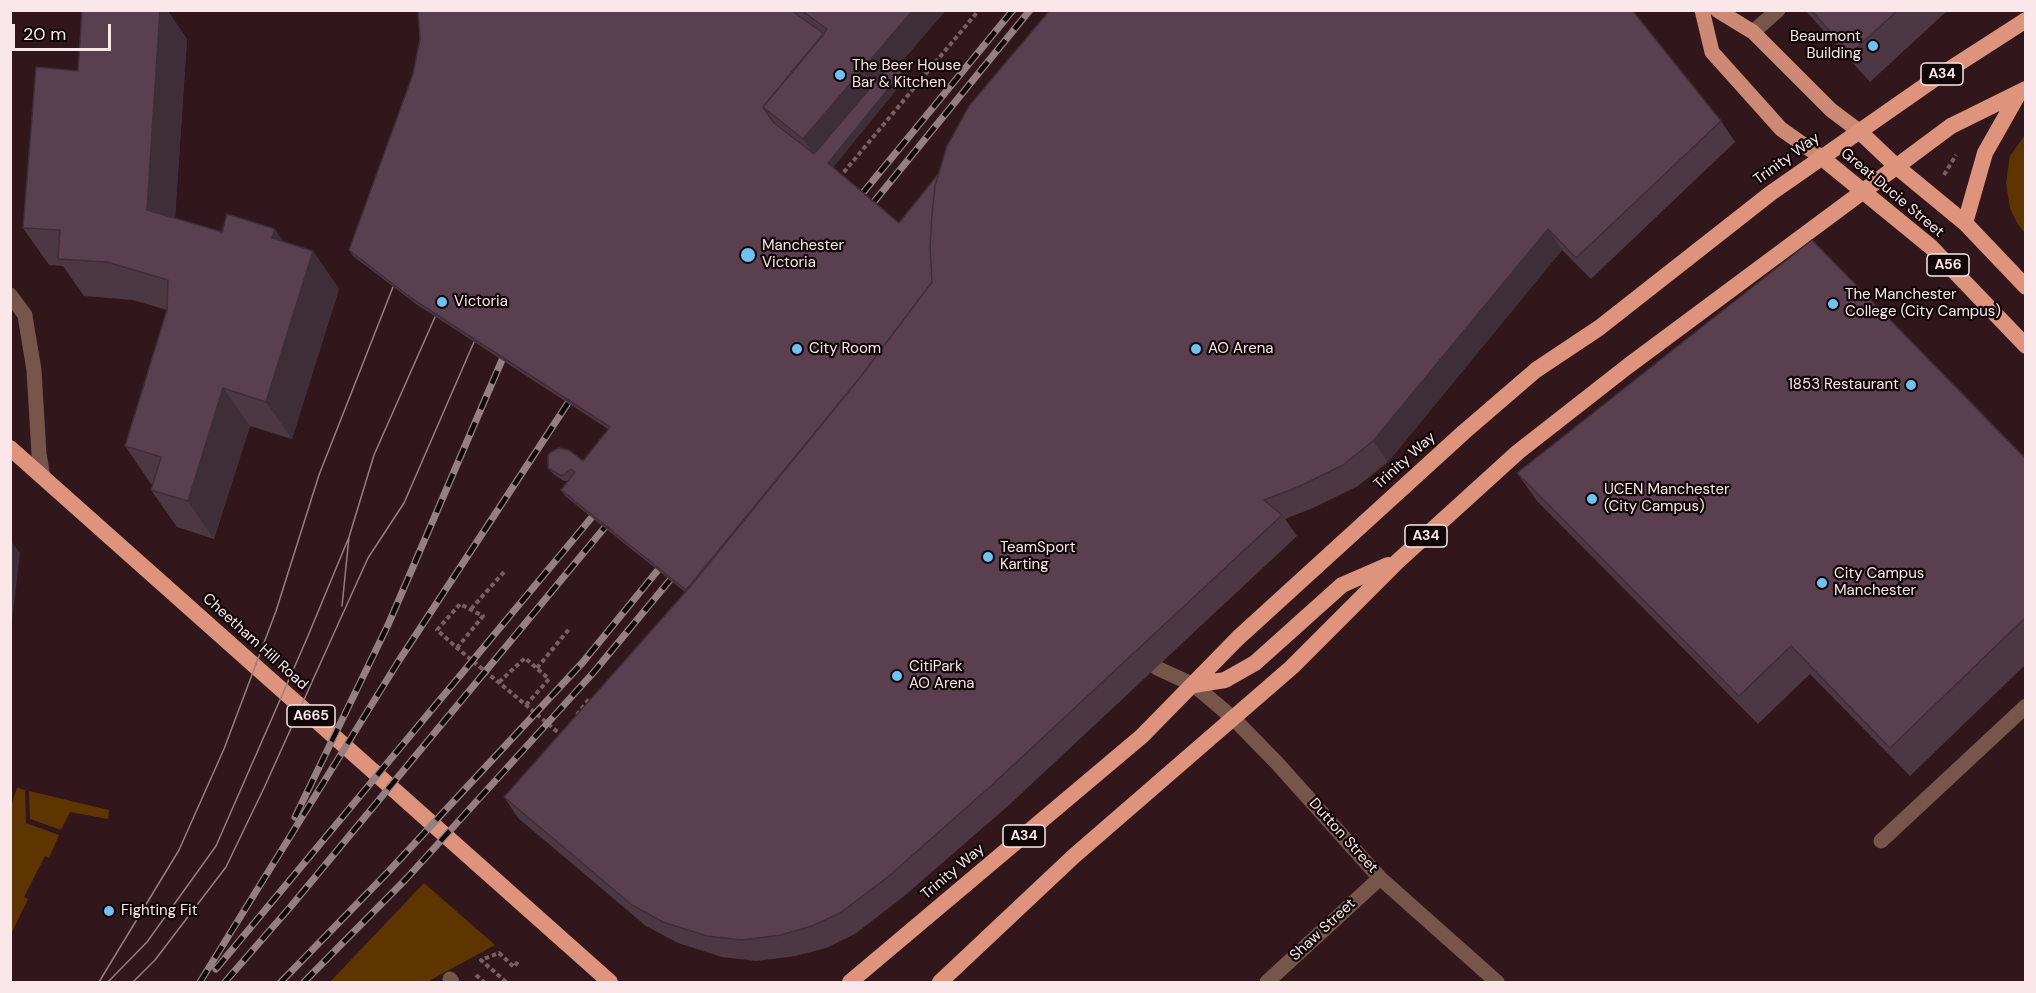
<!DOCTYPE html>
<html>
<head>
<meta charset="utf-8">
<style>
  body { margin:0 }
  #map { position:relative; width:2036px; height:993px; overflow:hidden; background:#31171b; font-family:"DM Sans",sans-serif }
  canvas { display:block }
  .frame { position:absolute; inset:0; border:12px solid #fbe7e9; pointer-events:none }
  .scale { position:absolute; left:12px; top:24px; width:99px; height:27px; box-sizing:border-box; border:3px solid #fbe7e9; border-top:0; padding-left:8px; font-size:18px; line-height:21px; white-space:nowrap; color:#fbe7e9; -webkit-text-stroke:4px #110608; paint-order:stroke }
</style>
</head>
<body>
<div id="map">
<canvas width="2036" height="993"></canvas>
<div class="frame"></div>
<div class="scale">20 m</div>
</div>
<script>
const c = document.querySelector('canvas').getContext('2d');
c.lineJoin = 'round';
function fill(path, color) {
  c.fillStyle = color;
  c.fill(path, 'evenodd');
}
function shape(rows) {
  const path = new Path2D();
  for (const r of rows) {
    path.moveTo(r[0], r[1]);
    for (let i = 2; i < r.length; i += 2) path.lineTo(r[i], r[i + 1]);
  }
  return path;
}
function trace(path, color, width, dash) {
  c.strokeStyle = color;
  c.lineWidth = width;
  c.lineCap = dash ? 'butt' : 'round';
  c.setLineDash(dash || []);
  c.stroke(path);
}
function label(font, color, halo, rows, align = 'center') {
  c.font = font + ' "DM Sans",sans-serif';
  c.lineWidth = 4.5;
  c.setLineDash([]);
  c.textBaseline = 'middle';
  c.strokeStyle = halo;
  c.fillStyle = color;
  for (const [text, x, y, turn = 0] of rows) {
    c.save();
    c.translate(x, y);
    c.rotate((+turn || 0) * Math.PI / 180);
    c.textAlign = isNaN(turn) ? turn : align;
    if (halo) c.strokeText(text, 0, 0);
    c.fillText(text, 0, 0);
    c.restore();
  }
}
fill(shape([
  [2025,135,2025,233,2017,223,2010,208,2006,183,2010,156],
  [17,788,25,790,26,823,59,835,49,858,45,856,24,897,28,899,11,934,10,809],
  [29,791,109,810,108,819,70,812,61,830,30,819],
  [424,883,495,945,427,982,330,982]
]), '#5e3500');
trace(shape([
  [1944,175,1956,155],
  [839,178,979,10],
  [471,609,504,572],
  [457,648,483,616,460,604,437,630,457,648,526,705,561,735,563,733],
  [537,668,570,628],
  [499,682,525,658,549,679,526,705],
  [577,715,589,699],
  [476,975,484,982],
  [506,982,481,960,499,953,514,967,519,960]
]), '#775f62', 4, [4.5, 3]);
trace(shape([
  [1157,668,1194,685],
  [1881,841,2026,706],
  [450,979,452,982]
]), '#76554b', 15);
trace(shape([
  [1753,32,1778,10],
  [1194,685,1234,719,1277,763,1380,878,1497,982],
  [1267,982,1380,878]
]), '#76554b', 15);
trace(shape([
  [10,295,25,315,26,322,34,370,39,454,43,477]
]), '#76554b', 15);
trace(shape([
  [1702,10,1712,52,1781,129,1821,157],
  [1717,10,1753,32,1831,110,1859,131]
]), '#cc8974', 15);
trace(shape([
  [1859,131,1897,167,1965,223,2026,287],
  [1821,157,1931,247,2026,346],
  [1965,223,1985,153,2019,93],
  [10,448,610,982],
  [1194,685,1225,680,1255,663,1342,585,1388,565],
  [850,982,1142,736,1238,638,1464,432,1536,370,1599,328,1771,193,1936,78,2026,20],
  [940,982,1074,856,1292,667,1398,561,1518,452,1628,366,1951,126,2026,89]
]), '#de947c', 16);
trace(shape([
  [342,606,349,537,374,455,435,317],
  [99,982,179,850,224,749,276,611,319,475,393,287],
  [108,982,147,942,216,846,308,636,349,537],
  [133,982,155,960,226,867,264,788,368,558,404,503,474,342]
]), '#967f82', 1.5);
const rail = shape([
  [862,194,1013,10],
  [873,203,1030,10],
  [295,817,388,625,502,360],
  [216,969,592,517],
  [200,982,398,662,568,403],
  [225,982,292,905,605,527],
  [281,982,389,871,583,662,658,570],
  [304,982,407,878,593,673,670,580]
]);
trace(rail, '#967f82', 7);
trace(rail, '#110608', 4.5, [14]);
fill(shape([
  [82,10,167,10,187,39,175,218,222,232,284,242,313,251,339,289,292,439,250,426,214,539,177,527,151,490,153,484,151,484,125,446,167,310,133,300,84,296,63,266,49,265,23,228,78,71],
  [418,10,946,10,895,69,906,78,833,167,899,223,1721,121,1735,142,1591,279,1562,250,1388,462,1358,486,1313,508,1285,519,1297,536,1008,806,903,897,855,934,826,948,796,956,756,961,722,957,678,943,646,926,518,818,504,797,685,592,565,496,561,490,568,481,564,481,553,474,548,468,583,461,608,429,416,304,353,256,349,250,413,74,420,39],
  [1805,10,1948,10,1870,82],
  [2025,458,2025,665,1910,776,1810,674,1758,724,1537,501,1517,473]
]), '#4d3743');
fill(shape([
  [160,10,167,10,187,39,173,247,147,210],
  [913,10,946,10,818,160,803,139],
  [902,72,906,78,832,169,828,163],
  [275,229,301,267,272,238],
  [1548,229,1562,250,1388,462,1373,441],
  [313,251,339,289,292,439,266,402],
  [223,388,250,426,214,539,188,501],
  [10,540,20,553,10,638]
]), '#3f2d37');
const building = shape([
  [82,10,160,10,147,210,222,232,227,214,275,229,272,238,313,251,266,402,223,388,188,501,151,490,161,457,125,446,167,310,168,280,107,262,58,259,60,230,23,228,36,67,78,71,82,10],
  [418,10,791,10,824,34,763,107,774,123,814,154,889,66,902,72,828,163,899,223,939,173,935,186,932,214,930,247,932,282,862,375,686,590,561,490,575,472,571,469,564,475,560,475,548,468,548,455,551,452,559,448,569,450,583,461,610,427,411,298,349,250,413,74,420,39,418,10],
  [801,10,913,10,803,139,763,107,827,29,801,10],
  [1050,10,1632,10,1721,121,1576,258,1548,229,1373,441,1343,465,1298,487,1264,500,1282,515,993,784,889,876,840,913,812,926,781,935,742,940,707,936,663,922,632,905,504,797,690,587,862,375,932,282,930,247,932,214,935,186,947,146,969,106,1050,10],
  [1811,10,1898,10,1850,54,1811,10],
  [1812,240,2025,458,2025,618,1890,748,1791,646,1739,696,1517,473,1812,240]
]);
fill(building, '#5a404e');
trace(building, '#3f2d37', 1.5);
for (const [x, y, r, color] of [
  [1873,46,6,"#70c1f4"],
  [840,75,6,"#70c1f4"],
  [748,255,8,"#70c1f4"],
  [442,302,6,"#70c1f4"],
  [1833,304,6,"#70c1f4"],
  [797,349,6,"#70c1f4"],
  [1196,349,6,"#70c1f4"],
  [1911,385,6,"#70c1f4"],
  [1592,499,6,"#70c1f4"],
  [988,557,6,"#70c1f4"],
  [1822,583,6,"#70c1f4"],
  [897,676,6,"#70c1f4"],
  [109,911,6,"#70c1f4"]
]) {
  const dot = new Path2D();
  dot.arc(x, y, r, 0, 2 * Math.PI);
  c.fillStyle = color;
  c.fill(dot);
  trace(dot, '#110608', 2);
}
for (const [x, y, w] of [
  [1942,74,42],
  [1948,265,42],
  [1426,536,42],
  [311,716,48],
  [1024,836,42]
]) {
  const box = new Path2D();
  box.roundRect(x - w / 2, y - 11, w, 22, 4.5);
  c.fillStyle = '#110608';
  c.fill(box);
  trace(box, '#fbe7e9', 1.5);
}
label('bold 14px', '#fbe7e9', null, [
  ["A34",1942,74],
  ["A56",1948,265],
  ["A34",1426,536],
  ["A665",311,716],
  ["A34",1024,836]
]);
label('15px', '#fbe7e9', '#110608', [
  ["Beaumont",1861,37,"right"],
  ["Building",1861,54,"right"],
  ["The Beer House",852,66],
  ["Bar & Kitchen",852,83],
  ["Manchester",762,246],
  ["Victoria",762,263],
  ["The Manchester",1845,295],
  ["College (City Campus)",1845,312],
  ["Victoria",454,302],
  ["City Room",809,349],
  ["AO Arena",1208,349],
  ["1853 Restaurant",1899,385,"right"],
  ["UCEN Manchester",1604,490],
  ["(City Campus)",1604,507],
  ["TeamSport",1000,548],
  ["Karting",1000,565],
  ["City Campus",1834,574],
  ["Manchester",1834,591],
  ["CitiPark",909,667],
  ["AO Arena",909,684],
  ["Fighting Fit",121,911]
], 'left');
label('15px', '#fbe7e9', '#110608', [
  ["Trinity Way",1787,159,-36],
  ["Great Ducie Street",1892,193,40],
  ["Trinity Way",1405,461,-42],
  ["Cheetham Hill Road",255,642,42],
  ["Dutton Street",1343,836,48],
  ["Trinity Way",953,872,-40],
  ["Shaw Street",1323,930,-43]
]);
</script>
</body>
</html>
